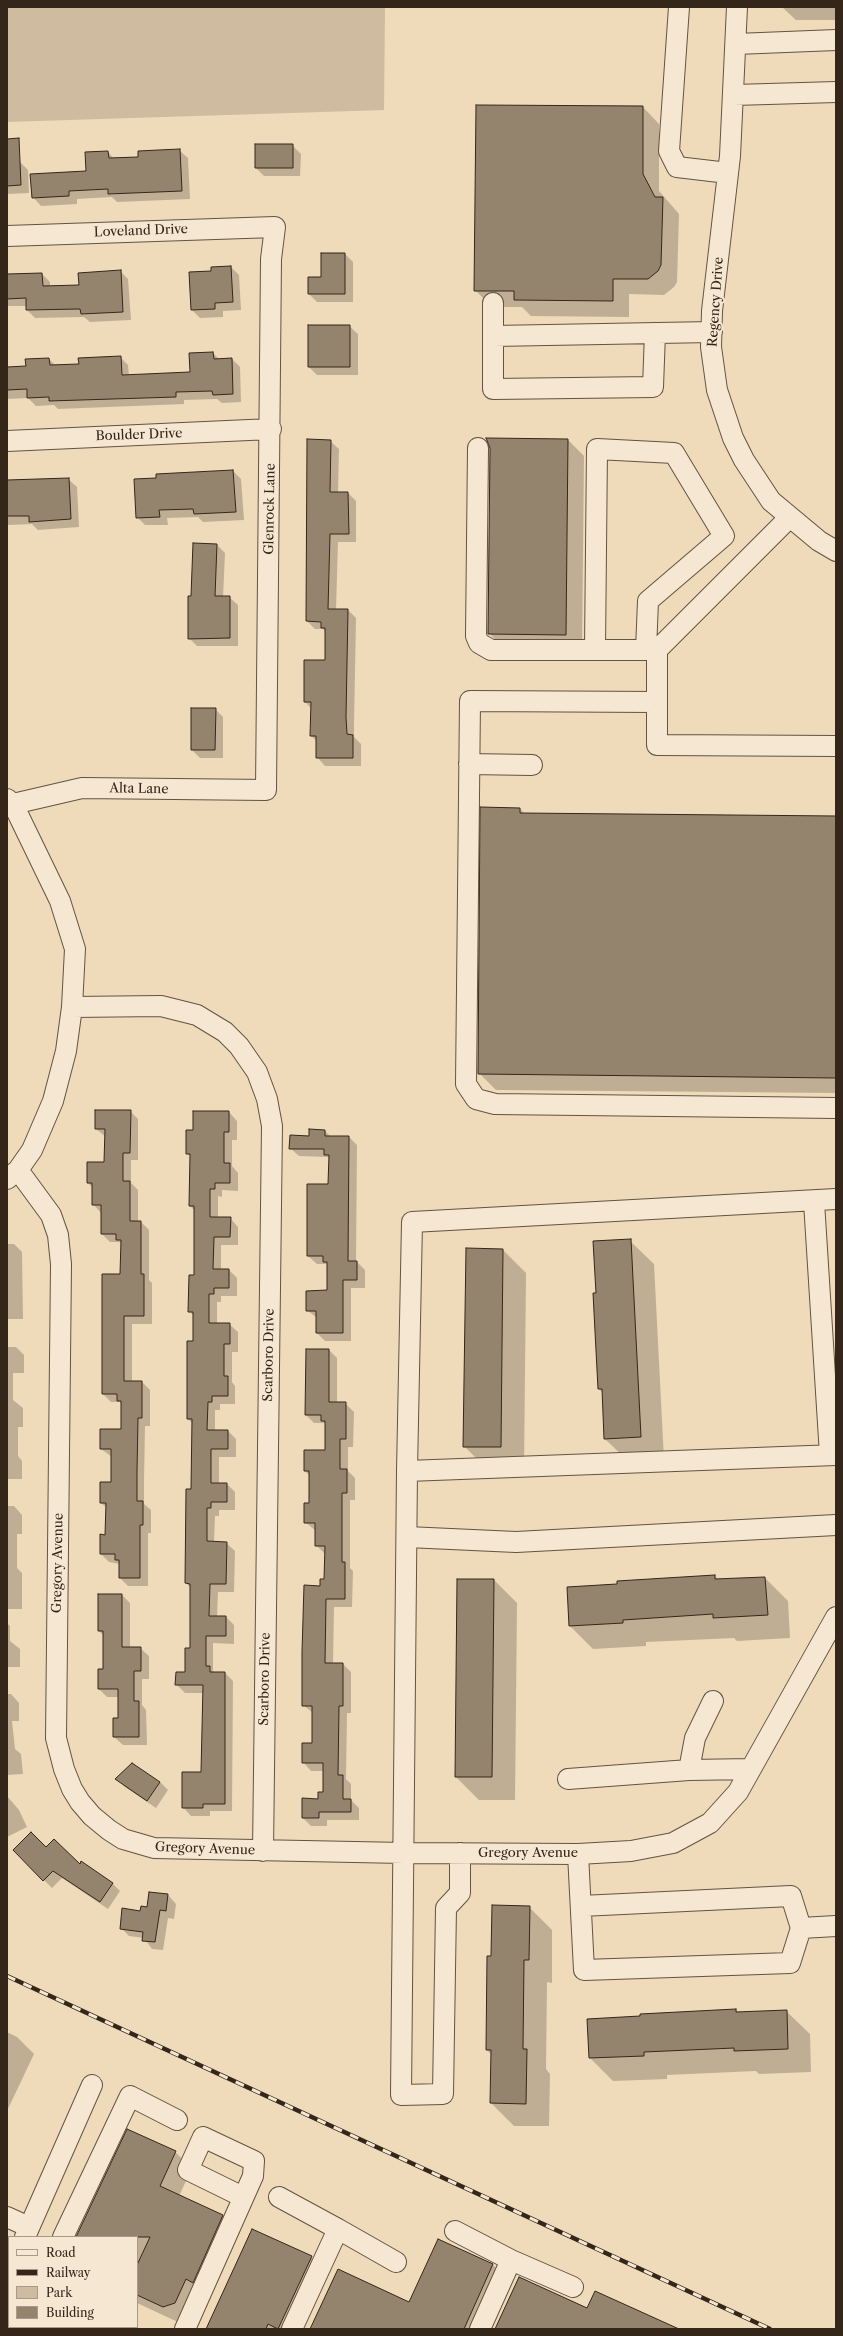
<!DOCTYPE html>
<html>
<head>
<meta charset="utf-8">
<style>
  body { margin:0 }
  #map { position:relative; width:843px; height:2336px; overflow:hidden; background:#efdaba; font-family:"Libre Caslon Text",serif }
  canvas { display:block }
  .frame { position:absolute; inset:0; border:8px solid #342619; pointer-events:none }
  .legend { position:absolute; left:8px; top:2236px; width:130px; height:92px; box-sizing:border-box; background:#f5e7d2; border:1px solid #a89a88; margin:0; padding:5px 7px; list-style:none; font-size:12px; color:#342619 }
  .legend li { display:flex; align-items:center; gap:8px; height:20px }
  .legend b { width:20px; border:1px solid #a89a88 }
</style>
</head>
<body>
<div id="map">
<canvas width="843" height="2336"></canvas>
<div class="frame"></div>
<ul class="legend">
<li><b style="height:5px;background:#f5e7d2"></b>Road</li>
<li><b style="height:5px;background:#342619"></b>Railway</li>
<li><b style="height:11px;background:#cfbb9f"></b>Park</li>
<li><b style="height:11px;background:#95846d"></b>Building</li>
</ul>
</div>
<script>
const c = document.querySelector('canvas').getContext('2d');
c.lineJoin = 'round';
function fill(path, color) {
  c.fillStyle = color;
  c.fill(path, 'evenodd');
}
function shape(rows) {
  const path = new Path2D();
  for (const r of rows) {
    path.moveTo(r[0], r[1]);
    for (let i = 2; i < r.length; i += 2) path.lineTo(r[i], r[i + 1]);
  }
  return path;
}
function trace(path, color, width, dash) {
  c.strokeStyle = color;
  c.lineWidth = width;
  c.lineCap = dash ? 'butt' : 'round';
  c.setLineDash(dash || []);
  c.stroke(path);
}
function label(font, color, halo, rows, align = 'center') {
  c.font = font + ' "Libre Caslon Text",serif';
  c.lineWidth = 4;
  c.setLineDash([]);
  c.textBaseline = 'middle';
  c.strokeStyle = halo;
  c.fillStyle = color;
  for (const [text, x, y, turn = 0] of rows) {
    c.save();
    c.translate(x, y);
    c.rotate((+turn || 0) * Math.PI / 180);
    c.textAlign = isNaN(turn) ? turn : align;
    if (halo) c.strokeText(text, 0, 0);
    c.fillText(text, 0, 0);
    c.restore();
  }
}
fill(shape([
  [7,7,385,7,384,110,7,122]
]), '#cfbb9f');
fill(shape([
  [782,7,836,7,836,20,796,20],
  [643,107,659,124,659,191,679,214,677,282,674,287,664,295,629,294,629,317,531,316,522,307,492,307,475,290],
  [292,145,301,154,300,176,264,176,256,168],
  [179,150,188,158,190,199,117,202,112,197,77,199,77,204,41,206,33,197,87,172,108,152,114,159,139,158],
  [20,162,28,170,29,193,7,194,7,163],
  [345,254,353,262,353,302,317,302,309,294],
  [231,267,239,275,241,310,223,311,223,317,200,318,192,310,212,272,212,268],
  [120,271,128,279,131,320,90,322,84,317,35,318,27,310,27,306,7,306,7,275,42,274,50,282,50,287,80,286],
  [349,326,358,334,358,375,317,375,309,367],
  [213,353,220,360,232,359,240,367,241,402,222,403,217,399,184,400,184,404,58,409,54,405,36,406,28,398,7,399,7,368,27,367,49,359,56,366,80,365,120,357,128,365,129,376,191,373],
  [568,440,584,456,582,651,505,650,489,633],
  [330,441,339,449,338,493,348,493,356,501,356,542,338,542,336,610,348,610,356,618,354,725,354,737,361,744,361,766,325,766,317,757,317,741,311,736,312,709,305,702,326,660,326,632,323,629,315,629,307,621],
  [233,471,241,479,244,520,203,522,198,517,167,518,168,525,145,525,137,517,157,479,157,475],
  [68,479,77,487,79,527,38,530,32,524,8,525,7,531,7,481],
  [217,545,225,553,223,597,229,597,238,605,238,646,197,646,189,638,192,597],
  [215,709,223,717,223,758,200,758,192,750],
  [520,809,525,814,836,817,836,1093,496,1090,479,1073],
  [130,1111,138,1119,138,1160,131,1160,131,1183,138,1190,138,1222,141,1222,149,1230,149,1280,152,1283,152,1324,132,1324,132,1382,142,1382,150,1390,150,1426,145,1426,144,1481,144,1504,151,1510,151,1533,148,1533,148,1586,128,1586,120,1578,120,1564,109,1562,101,1554,106,1536,107,1508,101,1503,112,1483,112,1457,101,1449,122,1430,122,1405,120,1402,111,1402,103,1394,121,1275,122,1244,119,1242,110,1242,102,1234,101,1213,93,1204,93,1188,88,1183,105,1163,106,1137,96,1129],
  [229,1112,237,1121,237,1140,232,1140,232,1166,238,1173,238,1191,222,1190,222,1197,218,1196,218,1218,230,1218,238,1227,238,1245,221,1245,221,1270,229,1270,237,1278,237,1296,221,1296,221,1302,217,1302,217,1324,229,1324,238,1332,238,1352,232,1352,232,1382,235,1386,235,1404,220,1404,220,1410,215,1410,215,1431,228,1431,236,1439,236,1457,219,1457,219,1484,227,1484,235,1492,235,1510,219,1510,219,1516,215,1516,214,1542,226,1543,235,1551,234,1592,218,1592,217,1617,226,1617,234,1625,234,1644,213,1643,213,1671,216,1673,225,1673,233,1681,232,1811,210,1811,210,1816,191,1816,183,1807,202,1773,204,1693,185,1693,176,1684,186,1673,191,1649,191,1588,186,1583,192,1490,193,1424,188,1419,194,1342,194,1316,189,1311,195,1276,195,1211,190,1206,191,1157,187,1153,194,1131],
  [325,1131,331,1137,349,1137,357,1145,356,1261,365,1270,365,1288,351,1288,351,1341,325,1341,317,1333,317,1318,307,1310,328,1291,328,1266,326,1264,317,1264,308,1256,329,1185,330,1159,327,1157,299,1156,290,1148],
  [630,1241,654,1264,664,1460,629,1462,605,1439,603,1393,599,1389,594,1294,597,1294],
  [7,1244,14,1244,22,1252,23,1319,7,1319,7,1325],
  [503,1250,526,1273,524,1470,488,1470,464,1446],
  [7,1347,16,1347,24,1355,24,1373,13,1373,13,1400,23,1408,23,1427,18,1427,18,1456,22,1461,22,1479,7,1479],
  [329,1350,337,1358,337,1403,345,1403,354,1412,353,1447,348,1447,348,1471,355,1478,355,1500,350,1500,350,1568,353,1571,352,1607,334,1607,333,1664,343,1664,351,1672,351,1713,347,1713,346,1779,351,1784,351,1800,359,1808,359,1820,327,1820,327,1826,311,1826,303,1818,324,1793,324,1771,311,1771,303,1762,313,1744,313,1713,303,1705,321,1587,325,1580,325,1554,316,1545,316,1531,305,1522,310,1504,310,1476,305,1471,326,1451,326,1425,324,1423,314,1423,306,1415],
  [7,1506,14,1506,22,1515,22,1534,17,1534,17,1568,22,1573,22,1609,7,1609],
  [715,1576,718,1580,765,1578,788,1601,790,1638,737,1641,734,1638,646,1642,646,1646,593,1649,570,1626],
  [494,1580,517,1603,515,1800,479,1800,456,1777],
  [122,1595,130,1603,130,1648,140,1648,149,1656,149,1679,142,1679,142,1705,146,1710,147,1745,123,1745,114,1737,119,1719,119,1697,107,1697,99,1689,99,1670,104,1670,104,1636,99,1631],
  [7,1623,10,1626,10,1641,20,1649,20,1667,7,1667],
  [7,1694,11,1694,19,1703,19,1721,12,1721,15,1749,21,1754,23,1774,7,1775],
  [117,1779,160,1782,168,1790,156,1808,125,1787],
  [7,1796,19,1810,27,1827,7,1837],
  [46,1848,112,1883,120,1891,108,1909,62,1878,52,1888,14,1850],
  [150,1893,168,1895,176,1904,174,1919,168,1918,163,1950,152,1949,144,1938,129,1936,121,1928,148,1908],
  [529,1907,552,1930,552,1983,547,1982,546,2069,550,2074,549,2126,514,2126,491,2103,492,2055,487,2050,488,1957,492,1957],
  [736,2010,739,2013,786,2011,810,2034,811,2072,759,2074,756,2071,667,2075,667,2079,613,2081,590,2058,641,2017,641,2015],
  [7,2032,17,2037,34,2054,7,2111],
  [175,2152,192,2168,179,2196,222,2216,239,2232,180,2323,137,2303,137,2237,77,2237],
  [438,2240,493,2265,509,2281,487,2329,311,2329,409,2303],
  [311,2257,327,2273,302,2329,209,2329]
]), '#0003');
const building = shape([
  [476,105,643,106,643,174,655,197,663,197,661,265,658,271,648,279,613,279,613,301,514,300,514,291,474,291,476,105],
  [19,138,21,185,7,186,7,139,19,138],
  [255,144,293,144,293,168,255,168,255,144],
  [180,149,182,191,108,194,108,189,69,191,69,196,32,198,30,174,86,171,85,152,108,151,109,158,138,157,138,151,180,149],
  [321,253,345,253,345,294,308,294,308,277,321,277,321,253],
  [231,266,233,302,215,303,215,309,191,310,189,272,211,271,211,267,231,266],
  [121,270,123,312,81,314,80,309,26,310,26,298,7,299,7,274,42,273,43,286,79,285,78,273,121,270],
  [308,325,350,325,350,367,308,367,308,325],
  [213,352,214,359,232,358,233,394,213,395,212,391,176,392,176,397,49,401,49,397,27,398,27,389,7,390,7,367,26,366,25,359,49,358,50,365,79,364,78,358,121,356,122,375,190,372,189,353,213,352],
  [486,438,568,439,566,635,488,634,490,448,486,438],
  [307,439,331,440,330,492,348,492,349,534,330,534,328,609,348,609,346,717,347,734,353,735,353,758,316,758,316,736,310,736,311,702,304,702,304,660,325,660,325,628,321,628,321,622,306,621,307,439],
  [233,470,236,512,194,514,193,509,159,510,160,517,136,518,134,479,156,478,156,474,233,470],
  [69,478,71,519,29,522,29,516,7,516,7,480,69,478],
  [193,543,217,544,215,596,230,596,230,638,188,639,188,596,191,596,193,543],
  [191,708,216,708,215,750,191,750,191,708],
  [480,807,520,808,520,813,836,816,836,1078,478,1074,480,807],
  [95,1110,131,1110,130,1153,123,1153,123,1181,130,1181,130,1221,141,1221,141,1274,144,1274,144,1316,124,1316,124,1381,142,1381,142,1418,138,1418,137,1472,137,1501,143,1501,143,1525,140,1525,140,1578,119,1578,119,1560,115,1560,115,1554,100,1554,100,1534,105,1535,106,1503,100,1503,100,1482,111,1482,111,1449,100,1449,100,1429,121,1429,121,1401,117,1401,117,1394,102,1394,102,1274,120,1274,121,1240,116,1240,116,1234,101,1234,101,1205,92,1205,92,1183,87,1183,87,1162,104,1162,105,1129,95,1129,95,1110],
  [193,1111,229,1111,229,1132,224,1132,224,1163,230,1163,230,1183,215,1183,215,1189,210,1189,210,1217,231,1217,230,1237,214,1237,213,1269,229,1269,229,1288,214,1288,214,1294,209,1294,209,1323,230,1323,230,1344,224,1344,224,1376,228,1376,228,1396,212,1396,212,1402,208,1402,207,1430,228,1430,228,1449,211,1449,211,1483,227,1483,227,1502,211,1502,211,1508,207,1508,207,1541,227,1542,226,1584,210,1584,209,1616,226,1616,226,1636,206,1636,206,1666,210,1666,210,1672,225,1672,225,1804,203,1804,203,1808,182,1808,182,1772,201,1772,203,1685,175,1685,176,1672,185,1672,185,1648,190,1648,190,1584,185,1583,186,1489,191,1489,192,1419,187,1419,187,1341,193,1341,193,1312,188,1312,189,1275,194,1275,194,1206,189,1206,190,1154,186,1154,186,1130,193,1130,193,1111],
  [309,1129,325,1130,325,1136,349,1136,348,1261,357,1261,357,1280,343,1280,343,1333,316,1333,316,1311,306,1311,306,1291,327,1290,327,1262,323,1262,323,1256,307,1256,307,1184,328,1184,329,1155,324,1155,324,1149,289,1149,290,1135,309,1136,309,1129],
  [631,1239,641,1437,604,1439,602,1389,598,1389,593,1293,596,1293,593,1241,631,1239],
  [466,1248,503,1249,501,1447,463,1447,466,1248],
  [306,1349,329,1349,329,1402,346,1402,346,1439,340,1439,340,1469,347,1469,347,1493,342,1493,342,1562,345,1562,345,1599,326,1599,325,1663,343,1663,343,1706,339,1706,338,1775,343,1775,343,1799,351,1799,351,1812,319,1812,319,1818,302,1818,302,1798,318,1799,318,1792,323,1792,323,1763,302,1763,302,1743,312,1743,312,1706,302,1706,302,1652,304,1585,320,1586,320,1579,324,1579,325,1546,315,1546,315,1523,304,1523,304,1503,309,1503,309,1471,304,1471,304,1450,325,1450,325,1421,321,1421,321,1415,305,1415,306,1349],
  [715,1575,715,1579,765,1577,768,1615,713,1618,713,1614,623,1620,623,1623,569,1626,567,1587,617,1584,617,1581,715,1575],
  [457,1579,494,1579,492,1777,455,1777,457,1579],
  [98,1594,122,1594,122,1647,141,1647,141,1671,134,1671,134,1701,139,1701,139,1737,113,1737,113,1718,118,1718,118,1689,98,1689,98,1669,103,1669,103,1631,98,1631,98,1594],
  [132,1763,160,1782,147,1801,115,1779,132,1763],
  [31,1832,46,1847,54,1839,80,1864,81,1861,113,1883,100,1902,53,1871,43,1881,13,1850,31,1832],
  [149,1892,168,1894,166,1911,160,1910,155,1942,142,1941,143,1932,120,1929,122,1908,140,1911,141,1906,147,1907,149,1892],
  [492,1905,530,1906,529,1960,524,1960,523,2049,527,2049,526,2104,490,2103,491,2050,486,2050,487,1956,491,1956,492,1905],
  [736,2009,736,2012,787,2010,788,2049,734,2051,734,2048,644,2052,644,2056,589,2058,587,2019,640,2016,640,2014,736,2009],
  [127,2129,176,2151,160,2186,223,2215,193,2283,186,2279,175,2303,163,2307,137,2295,137,2265,150,2237,76,2237,127,2129],
  [252,2229,312,2256,278,2329,268,2324,266,2329,206,2329,252,2229],
  [438,2239,493,2264,464,2329,310,2329,338,2269,409,2302,438,2239],
  [519,2277,587,2308,595,2291,679,2329,495,2329,519,2277]
]);
fill(building, '#95846d');
trace(building, '#342619', 1);
const minor = shape([
  [679,7,669,151,677,167,728,173],
  [737,7,730,156,712,311,711,347,717,390,733,438,744,460,771,501,819,541,836,551],
  [736,44,836,40],
  [734,95,836,92],
  [7,236,275,227,271,259,266,790,82,788,13,804],
  [493,303,493,336,712,332],
  [493,336,493,389,653,387,655,333],
  [7,441,271,429],
  [478,448,476,636,479,643,491,650,657,650,790,517],
  [595,649,597,449,674,453,724,536,648,601,646,650],
  [657,649,657,745,836,746],
  [657,702,470,701,466,1084,476,1099,495,1104,836,1108],
  [469,764,532,765],
  [7,799,13,804,60,901,75,949,72,1007,66,1051,53,1101,32,1150,18,1170,7,1179],
  [72,1007,161,1006,197,1015,225,1032,239,1046,257,1072,267,1099,272,1126,263,1851],
  [18,1170,51,1215,58,1235,61,1264,56,1738,64,1769,72,1789,80,1802,92,1816,109,1830,123,1839,154,1848,404,1853,578,1854,631,1851,673,1843,710,1823,738,1792,836,1617],
  [814,1202,830,1455],
  [407,1471,836,1455],
  [407,1537,516,1542,836,1525],
  [689,1770,695,1738,713,1701],
  [568,1779,689,1770,751,1769],
  [460,1853,460,1893,446,1908,443,2094,401,2095,407,1471,412,1222,836,1199],
  [578,1854,584,1970,790,1963,801,1928,836,1926],
  [581,1906,791,1896,801,1928],
  [279,2197,338,2229,292,2329],
  [7,2217,29,2227],
  [338,2229,396,2262],
  [455,2231,511,2260,573,2287],
  [25,2237,92,2085],
  [63,2237,130,2096,177,2120],
  [7,2277,9,2272],
  [7,2303,9,2304],
  [60,2327,65,2329],
  [31,2329,32,2327],
  [185,2329,253,2176,254,2161,203,2137,188,2170,243,2197],
  [480,2329,511,2260]
]);
trace(minor, '#635341', 22);
trace(minor, '#f5e7d2', 20);
const rail = shape([
  [7,1976,770,2329]
]);
trace(rail, '#342619', 4.5);
trace(rail, '#f5e7d2', 3, [9]);
label('13px', '#342619', '#f5e7d2', [
  ["Loveland Drive",141,231,-2],
  ["Regency Drive",716,302,-86],
  ["Boulder Drive",139,435,-2],
  ["Glenrock Lane",270,509,-89],
  ["Alta Lane",139,789,1],
  ["Scarboro Drive",269,1355,-89],
  ["Gregory Avenue",58,1563,-89],
  ["Scarboro Drive",265,1679,-89],
  ["Gregory Avenue",205,1849,2],
  ["Gregory Avenue",528,1853]
]);
</script>
</body>
</html>
